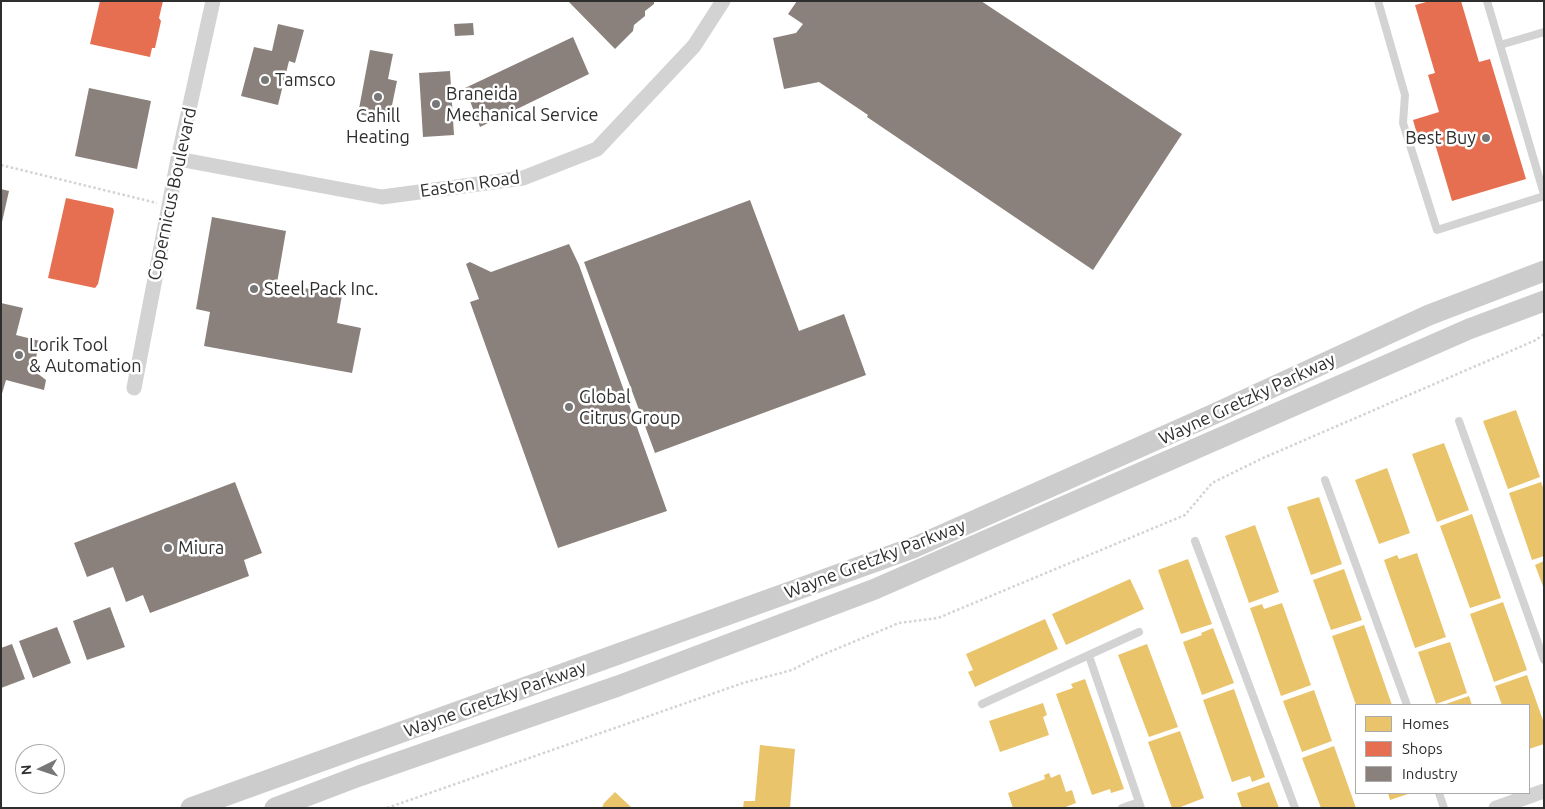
<!DOCTYPE html>
<html>
<head>
<meta charset="utf-8">
<style>
  body { margin:0 }
  #map { position:relative; width:1545px; height:809px; overflow:hidden; background:#fff; font-family:Ubuntu,sans-serif }
  canvas { display:block }
  .frame { position:absolute; inset:0; border:2px solid #2e2e2e; pointer-events:none }
  .legend { position:absolute; left:1355px; top:704px; width:175px; height:90px; box-sizing:border-box; background:#fff; border:1px solid #ababab; margin:0; padding:6px 9px; list-style:none; font-size:15px; color:#2e2e2e }
  .legend li { display:flex; align-items:center; gap:10px; height:25px }
  .legend b { width:25px; border:1px solid #ababab }
  .north { position:absolute; left:15px; top:744px; width:50px; height:50px; box-sizing:border-box; background:#fff; border:1px solid #ababab; border-radius:50%; rotate:266deg; font-size:14px; font-weight:700; line-height:20px; text-align:center; color:#2e2e2e }
  .north::after { content:''; display:block; margin:auto; width:18px; height:22px; background:#777; clip-path:polygon(50% 0,100% 100%,50% 72%,0 100%) }
</style>
</head>
<body>
<div id="map">
<canvas width="1545" height="809"></canvas>
<div class="frame"></div>
<ul class="legend">
<li><b style="height:14px;background:#e9c46a"></b>Homes</li>
<li><b style="height:14px;background:#e76f51"></b>Shops</li>
<li><b style="height:14px;background:#8a817c"></b>Industry</li>
</ul>
<div class="north">N</div>
</div>
<script>
const c = document.querySelector('canvas').getContext('2d');
c.lineJoin = 'round';
function fill(path, color) {
  c.fillStyle = color;
  c.fill(path, 'evenodd');
}
function shape(rows) {
  const path = new Path2D();
  for (const r of rows) {
    path.moveTo(r[0], r[1]);
    for (let i = 2; i < r.length; i += 2) path.lineTo(r[i], r[i + 1]);
  }
  return path;
}
function trace(path, color, width, dash) {
  c.strokeStyle = color;
  c.lineWidth = width;
  c.lineCap = dash ? 'butt' : 'round';
  c.setLineDash(dash || []);
  c.stroke(path);
}
function label(font, color, halo, rows, align = 'center') {
  c.font = font + ' Ubuntu,sans-serif';
  c.lineWidth = 5;
  c.setLineDash([]);
  c.textBaseline = 'middle';
  c.strokeStyle = halo;
  c.fillStyle = color;
  for (const [text, x, y, turn = 0] of rows) {
    c.save();
    c.translate(x, y);
    c.rotate((+turn || 0) * Math.PI / 180);
    c.textAlign = isNaN(turn) ? turn : align;
    if (halo) c.strokeText(text, 0, 0);
    c.fillText(text, 0, 0);
    c.restore();
  }
}
fill(shape([
  [1516,410,1540,477,1508,489,1483,421],
  [1444,443,1469,510,1437,522,1412,454],
  [1387,468,1410,533,1379,544,1355,480],
  [1541,482,1544,490,1544,556,1532,560,1509,493],
  [1319,497,1342,564,1311,575,1287,507],
  [1472,514,1501,598,1470,608,1440,526],
  [1255,525,1279,592,1249,603,1225,536],
  [1417,553,1446,637,1415,648,1384,560,1397,555,1399,559],
  [1188,559,1212,624,1181,634,1158,570],
  [1544,561,1544,589,1535,565],
  [1344,569,1362,620,1331,630,1313,580],
  [1130,579,1144,609,1066,645,1052,614],
  [1503,602,1527,670,1494,682,1470,614],
  [1282,603,1311,685,1281,696,1250,608,1262,604,1264,609],
  [1045,619,1058,649,975,687,968,672,973,670,966,654],
  [1364,625,1392,705,1356,705,1332,636],
  [1213,628,1234,683,1202,695,1183,642,1202,635,1201,633],
  [1450,642,1467,693,1436,704,1418,652],
  [1147,644,1178,727,1149,737,1118,655],
  [1527,675,1544,723,1544,744,1529,749,1529,705,1502,705,1495,686],
  [1085,679,1124,789,1111,793,1110,789,1092,795,1056,694,1073,688,1071,684],
  [1234,689,1265,777,1252,782,1250,776,1232,782,1203,700],
  [1314,690,1332,741,1302,752,1283,701],
  [1469,696,1472,705,1443,705],
  [1043,703,1047,715,1043,717,1049,735,1000,752,989,721],
  [1180,731,1204,798,1178,808,1172,808,1148,742],
  [760,745,795,749,790,808,743,808,744,801,755,801],
  [1334,746,1356,808,1321,808,1302,758],
  [1049,773,1051,778,1060,774,1066,792,1072,790,1076,803,1063,808,1013,808,1008,793,1045,779,1044,775],
  [1269,782,1279,808,1242,808,1237,793],
  [615,792,632,808,602,808,604,803],
  [1388,793,1411,793,1390,800]
]), '#e9c46a');
fill(shape([
  [100,1,163,1,159,18,161,21,155,48,152,48,150,57,90,44],
  [1430,1,1461,1,1479,62,1490,59,1526,179,1452,201,1433,137,1419,141,1413,120,1439,112,1428,75,1435,73,1415,5],
  [66,198,113,208,114,211,98,284,95,288,48,278]
]), '#e76f51');
fill(shape([
  [568,1,654,1,654,4,645,11,645,16,634,25,633,31,615,49],
  [797,1,981,1,1182,134,1093,270,867,117,868,115,819,82,784,89,773,38,796,33,803,24,788,14],
  [473,23,474,35,455,36,454,24],
  [278,24,304,30,295,63,289,61,278,105,241,96,254,47,272,51],
  [573,37,589,74,480,127,465,88],
  [370,50,393,54,388,79,397,81,389,120,358,114],
  [450,71,454,135,423,137,419,73],
  [89,88,151,101,137,169,75,156],
  [1,189,9,191,2,222,1,222],
  [750,200,799,331,844,314,866,375,655,453,584,262],
  [212,217,286,231,277,283,342,295,337,323,361,328,352,373,204,346,210,312,196,309],
  [569,244,579,265,667,511,558,548,470,302,479,299,466,264,470,262,491,272],
  [1,303,23,308,16,335,40,341,33,370,46,380,44,390,6,380,1,397],
  [235,482,262,553,244,560,249,576,150,613,143,595,126,602,113,567,87,577,74,543],
  [110,607,125,647,87,660,73,621],
  [57,627,71,663,33,678,19,641],
  [12,644,25,679,1,688,1,648]
]), '#8a817c');
trace(shape([
  [1,165,157,203],
  [387,808,743,683,792,670,817,657,899,623,938,618,1185,515,1212,483,1263,458,1536,340,1544,334]
]), '#d3d3d3', 2.5, [2.5, 2.5]);
trace(shape([
  [1378,1,1405,95,1403,123,1437,230,1544,196],
  [1487,1,1544,194],
  [1500,45,1544,32],
  [1459,421,1544,660],
  [1325,480,1407,705],
  [1195,541,1295,808],
  [1089,656,1141,808],
  [982,704,1139,632],
  [1439,793,1444,808],
  [1122,808,1139,802]
]), '#d3d3d3', 8);
trace(shape([
  [178,159,382,197,523,178,597,149,694,46,723,1],
  [134,388,178,159,213,1],
  [1496,808,1544,791]
]), '#d3d3d3', 15);
trace(shape([
  [191,808,915,547,1214,414,1429,315,1544,271],
  [275,808,359,776,618,686,875,589,1469,329,1544,301]
]), '#ccc', 21);
for (const [x, y, r, color] of [
  [265,80,5,"#777"],
  [378,97,5,"#777"],
  [436,104,5,"#777"],
  [1486,138,5,"#777"],
  [254,289,5,"#777"],
  [19,355,5,"#777"],
  [569,407,5,"#777"],
  [168,548,5,"#777"]
]) {
  const dot = new Path2D();
  dot.arc(x, y, r, 0, 2 * Math.PI);
  c.fillStyle = color;
  c.fill(dot);
  trace(dot, '#fff', 2);
}
label('18px', '#2e2e2e', '#fff', [
  ["Tamsco",275,80],
  ["Braneida",446,94],
  ["Mechanical Service",446,115],
  ["Cahill",378,116,"center"],
  ["Heating",378,137,"center"],
  ["Best Buy",1476,138,"right"],
  ["Steel Pack Inc.",264,289],
  ["Lorik Tool",29,345],
  ["& Automation",29,366],
  ["Global",579,397],
  ["Citrus Group",579,418],
  ["Miura",178,548]
], 'left');
label('18px', '#2e2e2e', '#fff', [
  ["Easton Road",470,184,-8],
  ["Copernicus Boulevard",172,194,-78],
  ["Wayne Gretzky Parkway",1247,399,-25],
  ["Wayne Gretzky Parkway",875,559,-21],
  ["Wayne Gretzky Parkway",495,699,-20]
]);
</script>
</body>
</html>
